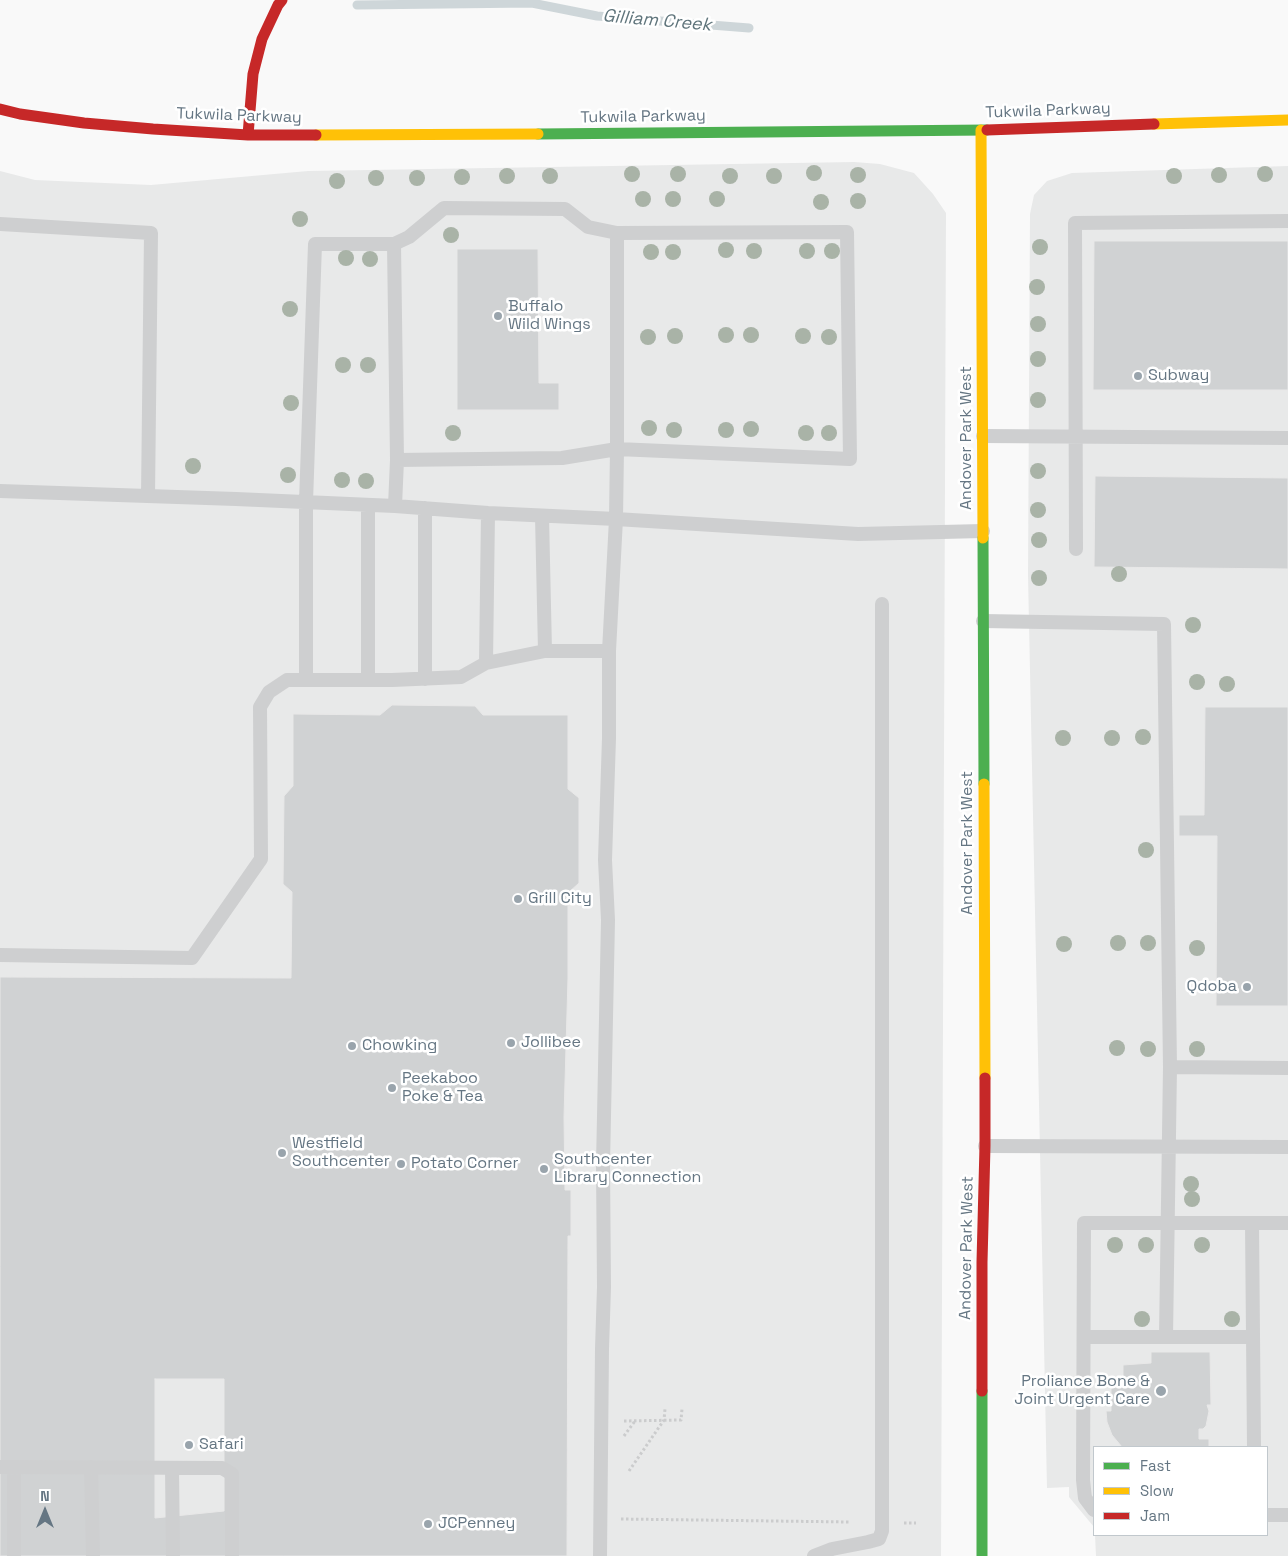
<!DOCTYPE html>
<html>
<head>
<meta charset="utf-8">
<style>
  body { margin:0 }
  #map { position:relative; width:1288px; height:1556px; overflow:hidden; background:#f9f9f9; font-family:"Space Grotesk",sans-serif }
  canvas { display:block }
  .legend { position:absolute; left:1093px; top:1446px; width:175px; height:90px; box-sizing:border-box; background:#fff; border:1px solid #c1c8cd; margin:0; padding:6px 9px; list-style:none; font-size:15px; color:#657683 }
  .legend li { display:flex; align-items:center; gap:10px; height:25px }
  .legend b { width:25px; border:1px solid #c1c8cd }
  .north { position:absolute; left:20px; top:1486px; width:50px; height:50px; -webkit-text-stroke:4px #fff; paint-order:stroke; rotate:0deg; font-size:14px; font-weight:700; line-height:20px; text-align:center; color:#657683 }
  .north::after { content:''; display:block; margin:auto; width:18px; height:22px; background:#657683; clip-path:polygon(50% 0,100% 100%,50% 72%,0 100%) }
</style>
</head>
<body>
<div id="map">
<canvas width="1288" height="1556"></canvas>
<ul class="legend">
<li><b style="height:6px;background:#4caf50"></b>Fast</li>
<li><b style="height:6px;background:#ffc107"></b>Slow</li>
<li><b style="height:6px;background:#c62828"></b>Jam</li>
</ul>
<div class="north">N</div>
</div>
<script>
const c = document.querySelector('canvas').getContext('2d');
c.lineJoin = 'round';
function fill(path, color) {
  c.fillStyle = color;
  c.fill(path, 'evenodd');
}
function shape(rows) {
  const path = new Path2D();
  for (const r of rows) {
    path.moveTo(r[0], r[1]);
    for (let i = 2; i < r.length; i += 2) path.lineTo(r[i], r[i + 1]);
  }
  return path;
}
function trace(path, color, width, dash) {
  c.strokeStyle = color;
  c.lineWidth = width;
  c.lineCap = dash ? 'butt' : 'round';
  c.setLineDash(dash || []);
  c.stroke(path);
}
function label(font, color, halo, rows, align = 'center') {
  c.font = font + ' "Space Grotesk",sans-serif';
  c.lineWidth = 5;
  c.setLineDash([]);
  c.textBaseline = 'middle';
  c.strokeStyle = halo;
  c.fillStyle = color;
  for (const [text, x, y, turn = 0] of rows) {
    c.save();
    c.translate(x, y);
    c.rotate((+turn || 0) * Math.PI / 180);
    c.textAlign = isNaN(turn) ? turn : align;
    if (halo) c.strokeText(text, 0, 0);
    c.fillText(text, 0, 0);
    c.restore();
  }
}
fill(shape([
  [854,162,880,164,914,173,933,194,946,213,941,1556,0,1556,0,171,35,180,151,185,308,171],
  [1288,166,1288,1556,1096,1556,1095,1535,1267,1535,1267,1447,1094,1447,1094,1527,1069,1497,1069,1487,1047,1488,1028,575,1030,214,1034,195,1047,181,1072,173]
]), '#e8e9e9');
trace(shape([
  [357,5,532,3,597,16,749,28]
]), '#ced6d9', 9);
const building = shape([
  [1094,241,1288,241,1288,390,1093,390,1094,241],
  [457,249,538,249,539,383,559,383,559,410,457,410,457,249],
  [1095,476,1288,478,1288,569,1094,567,1095,476],
  [392,705,475,706,483,715,568,715,568,789,579,798,579,883,568,893,568,978,564,1117,565,1190,571,1190,571,1236,568,1236,567,1556,0,1556,0,977,291,978,292,892,283,884,284,796,293,786,293,714,380,715,392,705],
  [1205,707,1288,707,1288,1006,1216,1006,1217,836,1179,836,1179,815,1204,815,1205,707],
  [1151,1352,1210,1352,1211,1405,1207,1405,1209,1411,1206,1426,1203,1429,1199,1429,1199,1439,1209,1439,1209,1447,1122,1447,1112,1435,1107,1422,1106,1411,1111,1411,1111,1376,1123,1376,1123,1365,1151,1363,1151,1352],
  [155,1379,224,1379,224,1511,155,1518,155,1379]
]);
fill(building, '#d0d2d3');
trace(building, '#e8e8e8', 1);
trace(shape([
  [624,1421,681,1420,682,1409],
  [624,1436,635,1421],
  [629,1471,664,1420,665,1409],
  [621,1519,850,1522],
  [904,1523,916,1523]
]), '#cbcccd', 3, [2.5, 2.5]);
trace(shape([
  [0,224,151,233,148,496],
  [394,244,397,460,395,506],
  [983,436,1288,438],
  [397,460,562,458,617,449,617,233],
  [0,491,236,499,395,506,488,513,616,519,858,534,983,531],
  [425,508,425,679],
  [542,516,545,651],
  [1076,549,1075,223,1288,221],
  [983,621,1164,624,1170,1067,1166,1337],
  [486,663,488,513],
  [306,680,306,502,315,244,394,244,409,237,444,208,565,209,588,227,617,233,847,232,850,459,617,449,616,519,609,651,609,738,605,860,608,920,603,1165,604,1287,602,1349,600,1556],
  [368,680,368,505],
  [0,955,192,958,261,859,260,707,269,692,287,680,392,680,461,677,486,663,545,651,609,651],
  [1170,1067,1288,1068],
  [985,1146,1288,1147],
  [1252,1223,1254,1447],
  [1084,1337,1253,1337],
  [0,1467,222,1468,232,1474,232,1556],
  [14,1467,14,1556],
  [91,1467,93,1556],
  [172,1468,173,1556],
  [1094,1510,1085,1498,1083,1480,1084,1223,1288,1223],
  [1267,1515,1288,1515],
  [814,1556,832,1549,868,1542,879,1539,882,1531,882,604]
]), '#cecfd0', 14);
trace(shape([
  [538,134,987,130],
  [983,538,984,784],
  [982,1391,982,1556]
]), '#4caf50', 11);
trace(shape([
  [1154,124,1288,120],
  [981,130,983,538],
  [316,135,538,134],
  [984,784,985,1078]
]), '#ffc107', 11);
trace(shape([
  [0,109,20,114,84,123,153,129,248,135,316,135],
  [987,130,1154,124],
  [248,135,253,74,262,39,278,5,282,0],
  [982,1391,982,1262,985,1146,985,1078]
]), '#c62828', 11);
c.fillStyle = '#a9b3a7';
for (const [x, y] of [
  [814,173],
  [632,174],
  [678,174],
  [1265,174],
  [858,175],
  [1219,175],
  [507,176],
  [550,176],
  [730,176],
  [774,176],
  [1174,176],
  [462,177],
  [376,178],
  [417,178],
  [337,181],
  [643,199],
  [673,199],
  [717,199],
  [858,201],
  [821,202],
  [300,219],
  [451,235],
  [1040,247],
  [726,250],
  [754,251],
  [807,251],
  [832,251],
  [651,252],
  [673,252],
  [346,258],
  [370,259],
  [1037,287],
  [290,309],
  [1038,324],
  [726,335],
  [751,335],
  [675,336],
  [803,336],
  [648,337],
  [829,337],
  [1038,359],
  [343,365],
  [368,365],
  [1038,400],
  [291,403],
  [649,428],
  [751,429],
  [674,430],
  [726,430],
  [453,433],
  [806,433],
  [829,433],
  [193,466],
  [1038,471],
  [288,475],
  [342,480],
  [366,481],
  [1038,510],
  [1039,540],
  [1119,574],
  [1039,578],
  [1193,625],
  [1197,682],
  [1227,684],
  [1143,737],
  [1063,738],
  [1112,738],
  [1146,850],
  [1118,943],
  [1148,943],
  [1064,944],
  [1197,948],
  [1117,1048],
  [1148,1049],
  [1197,1049],
  [1191,1184],
  [1192,1199],
  [1115,1245],
  [1146,1245],
  [1202,1245],
  [1142,1319],
  [1232,1319]
]) {
  c.beginPath();
  c.arc(x, y, 8, 0, 2 * Math.PI);
  c.fill();
}
for (const [x, y, r, color] of [
  [498,316,5,"#99a4ac"],
  [1138,376,5,"#99a4ac"],
  [518,899,5,"#99a4ac"],
  [1247,987,5,"#99a4ac"],
  [511,1043,5,"#99a4ac"],
  [352,1046,5,"#99a4ac"],
  [392,1088,5,"#99a4ac"],
  [282,1153,5,"#99a4ac"],
  [401,1164,5,"#99a4ac"],
  [544,1169,5,"#99a4ac"],
  [1161,1391,6,"#99a4ac"],
  [189,1445,5,"#99a4ac"],
  [428,1524,5,"#99a4ac"]
]) {
  const dot = new Path2D();
  dot.arc(x, y, r, 0, 2 * Math.PI);
  c.fillStyle = color;
  c.fill(dot);
  trace(dot, '#fff', 2);
}
label('16px', '#657683', '#fff', [
  ["Tukwila Parkway",1048,111,-2],
  ["Tukwila Parkway",239,116,2],
  ["Tukwila Parkway",643,117,-1],
  ["Andover Park West",967,438,-90],
  ["Andover Park West",968,843,-90],
  ["Andover Park West",967,1248,-89]
]);
label('16px', '#657683', '#fff', [
  ["Buffalo",508,307],
  ["Wild Wings",508,325],
  ["Subway",1148,376],
  ["Grill City",528,899],
  ["Qdoba",1237,987,"right"],
  ["Jollibee",521,1043],
  ["Chowking",362,1046],
  ["Peekaboo",402,1079],
  ["Poke & Tea",402,1097],
  ["Westfield",292,1144],
  ["Southcenter",292,1162],
  ["Southcenter",554,1160],
  ["Library Connection",554,1178],
  ["Potato Corner",411,1164],
  ["Proliance Bone &",1150,1382,"right"],
  ["Joint Urgent Care",1150,1400,"right"],
  ["Safari",199,1445],
  ["JCPenney",438,1524]
], 'left');
label('italic 18px', '#60757c', '#fff', [
  ["Gilliam Creek",657,21,5]
]);
</script>
</body>
</html>
